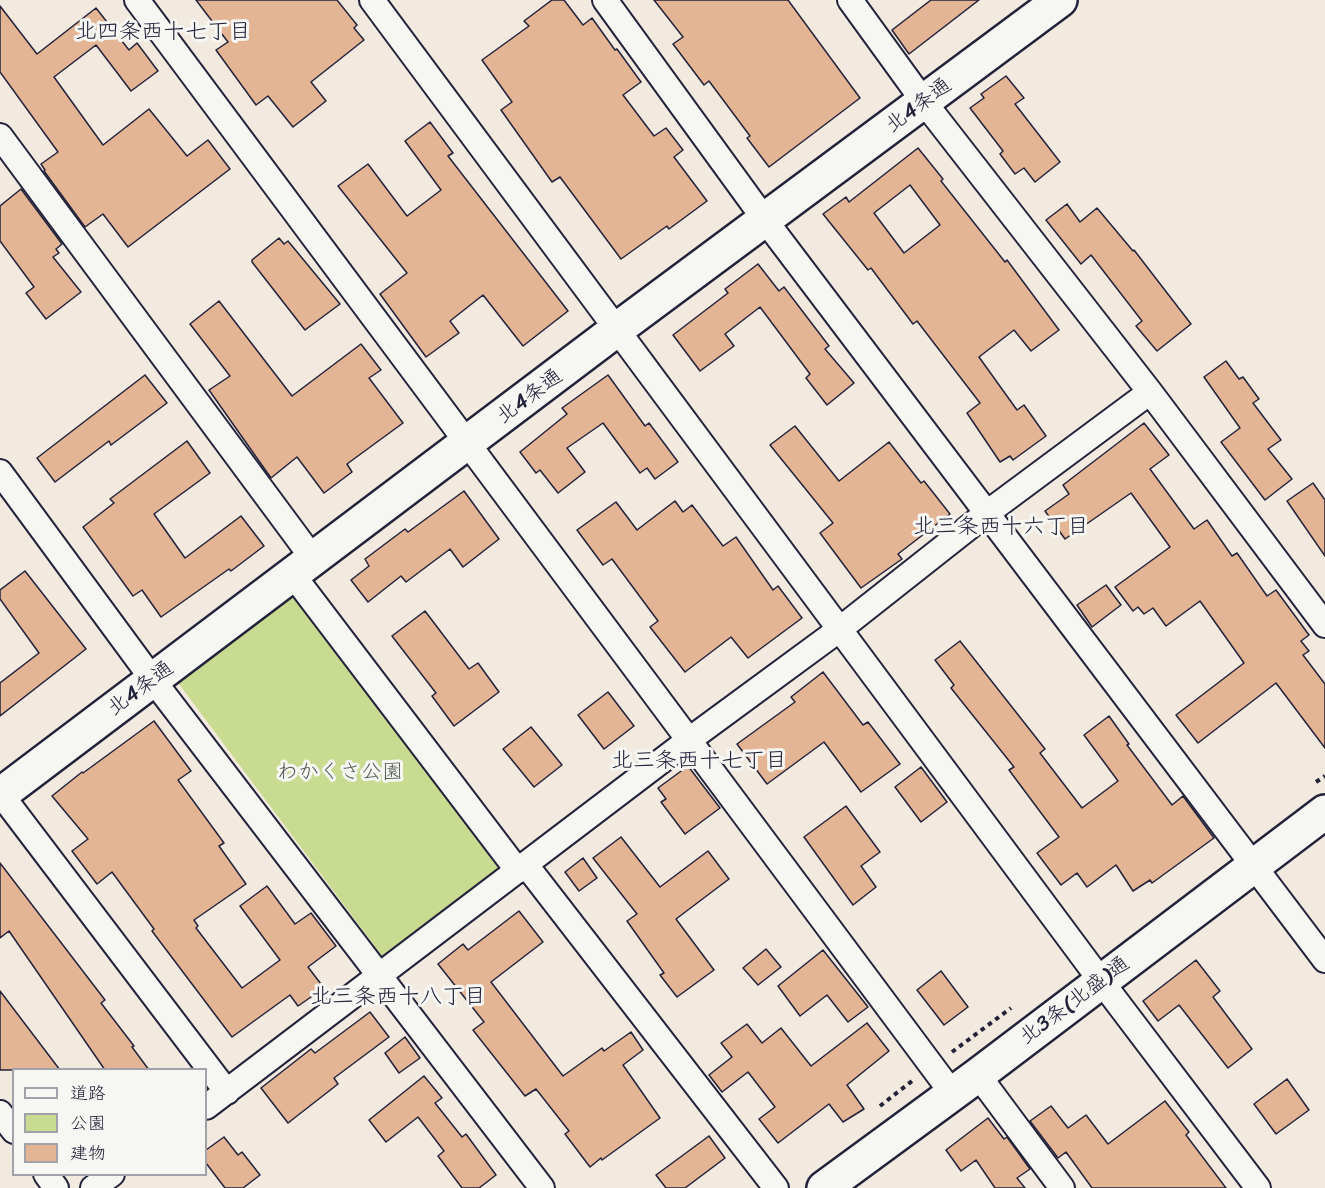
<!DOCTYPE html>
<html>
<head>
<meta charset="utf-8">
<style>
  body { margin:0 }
  #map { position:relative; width:1325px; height:1188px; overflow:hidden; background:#f2e9df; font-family:Sriracha,"Klee One",sans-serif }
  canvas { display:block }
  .legend { position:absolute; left:12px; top:1068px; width:195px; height:108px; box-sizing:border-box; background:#f6f6f2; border:2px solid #a1a1a9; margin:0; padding:8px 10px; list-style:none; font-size:18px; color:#22223b }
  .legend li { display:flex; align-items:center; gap:12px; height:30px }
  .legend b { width:30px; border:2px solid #a1a1a9 }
</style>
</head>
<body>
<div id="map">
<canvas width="1325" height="1188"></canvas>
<ul class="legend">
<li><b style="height:8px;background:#f6f6f2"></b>道路</li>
<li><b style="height:16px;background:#c8db90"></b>公園</li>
<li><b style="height:16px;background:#e4b595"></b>建物</li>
</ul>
</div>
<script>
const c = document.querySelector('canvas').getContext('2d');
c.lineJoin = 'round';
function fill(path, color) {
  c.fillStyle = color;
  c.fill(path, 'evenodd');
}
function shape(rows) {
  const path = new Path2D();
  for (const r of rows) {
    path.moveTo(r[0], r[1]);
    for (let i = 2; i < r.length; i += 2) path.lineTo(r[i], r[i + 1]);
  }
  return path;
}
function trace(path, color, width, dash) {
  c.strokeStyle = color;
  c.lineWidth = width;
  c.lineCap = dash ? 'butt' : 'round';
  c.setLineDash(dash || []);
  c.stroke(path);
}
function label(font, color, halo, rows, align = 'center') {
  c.font = font + ' Sriracha,"Klee One",sans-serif';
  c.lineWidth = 6;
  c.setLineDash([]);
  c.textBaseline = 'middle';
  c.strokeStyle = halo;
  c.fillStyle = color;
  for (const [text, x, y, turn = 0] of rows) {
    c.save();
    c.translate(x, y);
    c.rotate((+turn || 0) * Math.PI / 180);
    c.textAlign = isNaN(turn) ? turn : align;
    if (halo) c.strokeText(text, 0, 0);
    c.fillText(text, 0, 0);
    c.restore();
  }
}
fill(shape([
  [298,590,503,866,382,956,176,680]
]), '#c8db90');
const building = shape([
  [196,0,337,0,357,25,354,28,364,40,311,82,326,101,293,127,268,96,256,105,216,50,228,42,196,0],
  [552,0,564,0,583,25,592,18,615,50,617,49,641,82,623,95,654,136,666,128,683,150,674,157,707,201,669,229,667,226,621,259,560,177,552,182,501,110,512,102,482,60,529,26,524,21,552,0],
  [654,0,788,0,860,98,769,167,747,138,750,136,709,81,704,85,673,44,683,37,654,0],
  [931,0,979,0,909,54,892,30,931,0],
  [0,6,37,54,96,8,129,50,137,43,158,71,131,91,96,45,54,77,103,145,149,109,187,156,208,140,230,169,128,247,103,214,85,227,44,171,45,170,41,164,58,152,0,72,0,6],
  [1006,76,1024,98,1015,104,1060,162,1035,182,1024,168,1015,174,1000,154,1003,151,970,108,984,98,981,94,1006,76],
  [430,122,453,153,448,156,568,311,523,346,483,295,450,321,459,333,426,357,380,294,407,273,338,186,368,164,407,216,441,190,405,141,430,122],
  [918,148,943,179,941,181,1005,262,1007,260,1059,330,1031,351,1014,330,979,357,1017,410,1024,405,1046,436,1013,460,1010,456,1000,462,967,413,980,403,917,321,913,324,871,268,868,270,823,214,846,197,849,202,918,148],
  [910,185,940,225,904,253,874,213,910,185],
  [21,189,62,244,56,249,59,253,53,257,81,292,46,319,26,293,34,287,0,241,0,206,21,189],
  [1067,204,1080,222,1097,208,1133,251,1134,250,1191,324,1157,351,1136,326,1142,321,1091,255,1081,264,1046,220,1067,204],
  [279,238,284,244,288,241,340,304,305,330,252,262,252,260,279,238],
  [758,264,779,291,784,287,829,346,825,349,854,383,827,405,806,378,810,374,760,307,725,334,734,346,700,371,673,335,728,293,725,289,758,264],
  [219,301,292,396,361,344,381,370,369,378,403,423,347,464,352,472,324,493,297,457,271,478,209,390,230,376,190,324,219,301],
  [1226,361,1239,379,1243,377,1259,399,1253,403,1281,440,1268,449,1292,479,1265,500,1221,442,1240,428,1204,377,1226,361],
  [145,375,167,403,111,445,109,441,55,482,37,458,145,375],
  [608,375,645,426,649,423,678,462,655,479,647,468,640,473,603,423,567,448,585,472,558,493,540,470,536,473,520,452,567,414,562,408,608,375],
  [1144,423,1169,455,1150,469,1194,529,1207,520,1232,556,1237,553,1267,596,1276,590,1309,635,1301,641,1309,651,1303,655,1325,684,1325,748,1276,683,1198,743,1176,715,1244,663,1200,601,1166,626,1153,608,1144,614,1138,607,1133,611,1115,587,1170,547,1131,493,1065,539,1045,511,1069,494,1063,485,1144,423],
  [795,426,839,481,889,442,921,483,924,481,950,514,898,554,902,559,861,588,820,533,833,523,770,445,795,426],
  [187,441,210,473,154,514,185,558,241,516,264,546,231,571,229,569,161,617,142,590,133,596,83,527,114,503,110,499,187,441],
  [1313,483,1325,500,1325,556,1287,501,1313,483],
  [464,491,499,539,463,567,450,549,406,582,401,576,368,602,351,580,369,566,365,559,405,529,408,532,464,491],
  [675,501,683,512,692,505,723,546,736,537,773,590,778,586,802,618,748,658,731,637,685,672,650,627,658,621,612,559,603,565,577,530,616,502,637,530,675,501],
  [25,571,86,649,0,716,0,683,39,653,0,599,0,590,25,571],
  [1106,585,1121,605,1092,627,1077,605,1106,585],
  [425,611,469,669,478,663,499,692,454,726,432,696,436,693,392,636,425,611],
  [960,641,1045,749,1040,753,1082,808,1118,781,1084,735,1109,716,1129,744,1127,745,1172,805,1183,796,1214,838,1152,883,1150,880,1133,891,1116,865,1087,887,1077,873,1061,885,1037,853,1059,837,1009,770,1014,767,951,688,954,685,935,660,960,641],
  [823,672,863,725,868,722,900,764,861,792,824,742,767,784,737,744,795,702,791,697,823,672],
  [608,692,634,726,604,749,578,715,608,692],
  [154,721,191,771,178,780,224,843,219,846,246,884,194,920,198,926,196,928,242,988,280,960,240,906,267,886,295,924,311,913,336,946,308,967,324,988,298,1006,290,995,232,1037,152,931,154,929,112,872,97,884,72,851,88,839,52,796,82,772,83,773,154,721],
  [531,727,562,765,534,787,503,749,531,727],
  [688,766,720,808,685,834,661,802,666,799,658,788,688,766],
  [921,767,947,802,921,822,895,787,921,767],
  [846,806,880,852,861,866,876,887,853,905,804,837,846,806],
  [621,837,660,887,708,851,729,879,676,919,714,970,677,997,660,975,664,973,627,921,637,914,593,858,621,837],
  [583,858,597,878,579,891,565,872,583,858],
  [0,863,105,1000,101,1003,134,1046,132,1047,149,1070,105,1070,9,931,0,938,0,863],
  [519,911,543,942,491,982,563,1076,602,1048,604,1051,631,1032,643,1050,623,1065,660,1118,602,1160,601,1158,590,1167,565,1134,569,1131,536,1089,525,1096,480,1039,473,1030,484,1022,438,964,463,944,468,950,519,911],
  [766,949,781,967,758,985,743,968,766,949],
  [823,950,868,1007,848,1022,827,995,800,1016,778,986,823,950],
  [1196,960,1220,991,1213,997,1252,1049,1228,1068,1179,1005,1158,1021,1143,1001,1196,960],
  [941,971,968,1007,944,1025,917,990,941,971],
  [0,991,60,1070,0,1070,0,991],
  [370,1012,389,1037,334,1078,338,1084,288,1123,261,1088,311,1049,315,1053,370,1012],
  [867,1023,889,1051,847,1085,864,1109,843,1122,829,1104,778,1143,759,1119,775,1107,748,1072,722,1092,709,1075,732,1057,721,1043,747,1024,762,1043,781,1028,811,1066,867,1023],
  [405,1037,420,1058,399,1073,385,1053,405,1037],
  [424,1076,442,1098,435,1103,462,1137,466,1134,496,1175,479,1188,462,1188,438,1156,444,1151,418,1117,386,1142,369,1120,424,1076],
  [1287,1079,1309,1110,1276,1134,1254,1104,1287,1079],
  [1165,1101,1189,1132,1186,1135,1226,1188,1092,1188,1066,1152,1058,1158,1030,1121,1051,1106,1068,1128,1086,1115,1108,1144,1165,1101],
  [988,1118,1004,1139,1007,1137,1030,1169,1017,1178,1025,1188,995,1188,976,1160,961,1171,946,1150,988,1118],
  [709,1136,725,1158,685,1188,666,1188,656,1175,709,1136],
  [224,1137,238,1155,242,1152,260,1175,243,1188,225,1188,206,1163,206,1150,224,1137]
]);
fill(building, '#e4b595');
trace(building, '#22223b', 1.5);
const street = shape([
  [137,0,952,1093],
  [372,0,1101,981,1258,1188],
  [605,0,765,220,1325,960],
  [850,0,924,102,1150,392,1325,625],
  [0,136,314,560],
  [0,472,153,680,542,1188],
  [293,575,518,871],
  [0,793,227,1092],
  [526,865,776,1188],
  [978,1075,1062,1188],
  [206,1107,689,740,840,629,987,513,1150,392],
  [0,1113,14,1131],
  [46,1174,56,1188],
  [93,1188,112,1174]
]);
const secondary = shape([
  [0,795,616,330,1060,0],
  [824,1188,978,1075,1325,812]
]);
trace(street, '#22223b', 28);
trace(secondary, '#22223b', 38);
trace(shape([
  [1316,782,1325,776],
  [952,1052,1011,1008],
  [880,1106,912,1081]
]), '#22223b', 4, [4.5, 4.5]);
trace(street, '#f6f6f2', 24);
trace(secondary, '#f6f6f2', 33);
label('21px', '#22223b', '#f6f6f2', [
  ["北4条通",919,106,-37],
  ["北4条通",530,397,-37],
  ["北4条通",141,689,-37],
  ["北3条(北盛)通",1075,1001,-37]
]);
label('21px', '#545a54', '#f6f6f2', [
  ["わかくさ公園",340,773]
]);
label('22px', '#22223b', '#f6f6f2', [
  ["北四条西十七丁目",163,32],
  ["北三条西十六丁目",1001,527],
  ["北三条西十七丁目",699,761],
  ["北三条西十八丁目",398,997]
]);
</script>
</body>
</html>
